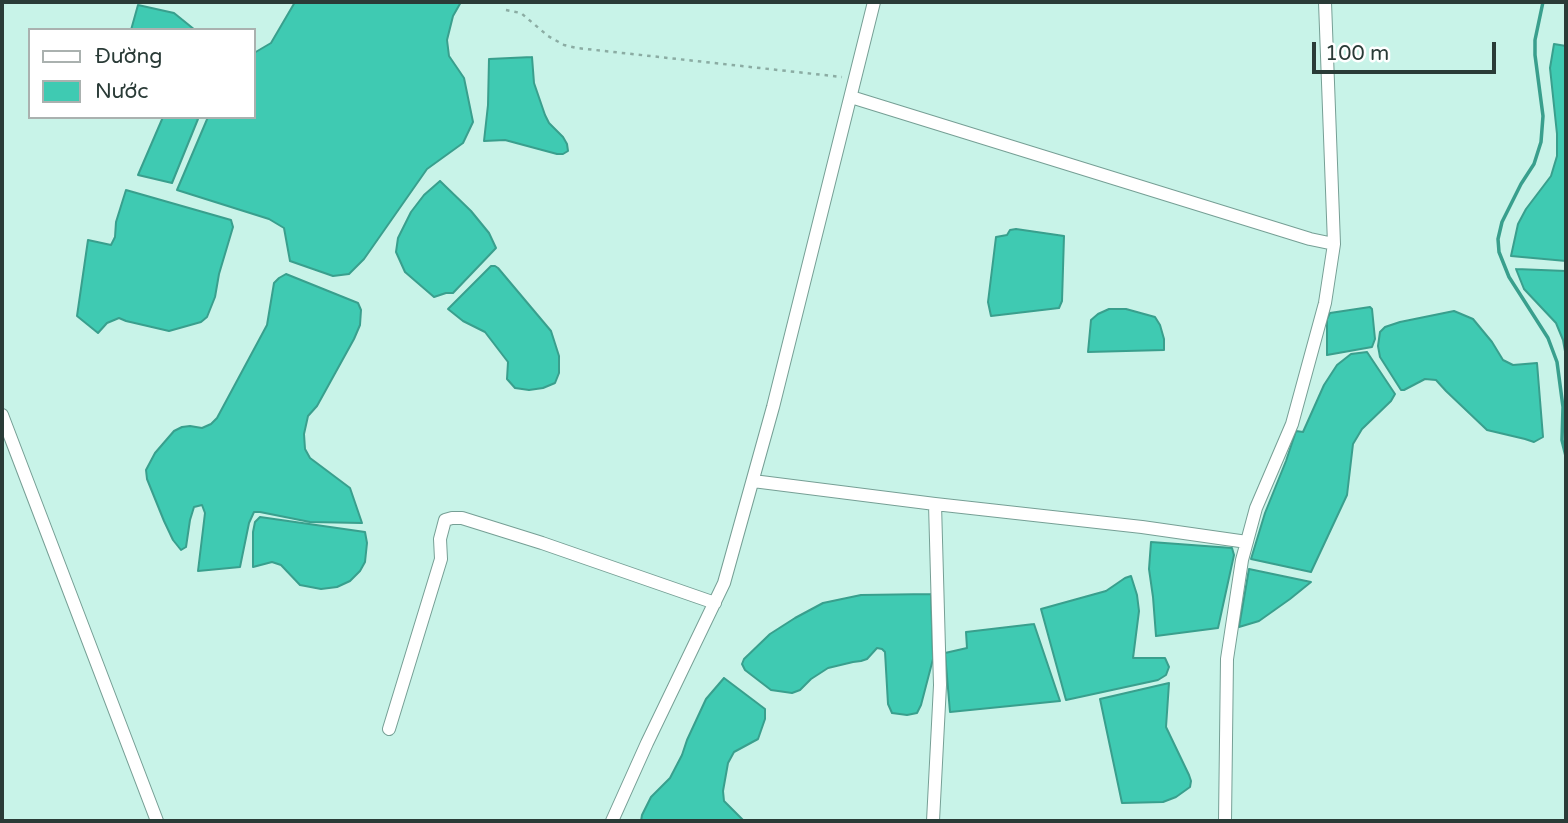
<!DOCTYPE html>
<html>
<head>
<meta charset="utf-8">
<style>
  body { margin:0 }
  #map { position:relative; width:1568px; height:823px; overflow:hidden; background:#c8f3e8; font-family:"Varela Round",sans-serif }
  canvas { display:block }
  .frame { position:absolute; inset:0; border:4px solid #2a3b37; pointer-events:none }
  .legend { position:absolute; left:28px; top:28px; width:228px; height:91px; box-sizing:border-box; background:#fff; border:2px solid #aab1af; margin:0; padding:9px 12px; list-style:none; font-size:21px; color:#2a3b37 }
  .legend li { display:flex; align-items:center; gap:14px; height:35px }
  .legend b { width:35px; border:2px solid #aab1af }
  .scale { position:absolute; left:1312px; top:42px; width:184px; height:32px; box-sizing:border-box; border:4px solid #2a3b37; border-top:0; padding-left:9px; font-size:21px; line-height:24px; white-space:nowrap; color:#2a3b37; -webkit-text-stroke:5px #fff; paint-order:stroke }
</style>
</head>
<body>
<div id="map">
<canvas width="1568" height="823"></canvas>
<div class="frame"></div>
<ul class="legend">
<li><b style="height:9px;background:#fff"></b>Đường</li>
<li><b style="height:19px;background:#3fcab2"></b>Nước</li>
</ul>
<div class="scale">100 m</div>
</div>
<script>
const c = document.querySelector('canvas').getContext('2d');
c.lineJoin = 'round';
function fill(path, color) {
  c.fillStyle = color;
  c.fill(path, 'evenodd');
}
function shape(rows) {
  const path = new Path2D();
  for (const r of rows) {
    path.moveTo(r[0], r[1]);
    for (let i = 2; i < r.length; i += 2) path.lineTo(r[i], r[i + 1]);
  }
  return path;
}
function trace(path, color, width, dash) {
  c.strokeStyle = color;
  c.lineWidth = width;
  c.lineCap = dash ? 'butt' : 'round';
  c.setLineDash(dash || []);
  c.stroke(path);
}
const water = shape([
  [295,2,461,2,453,16,447,40,449,56,464,78,473,122,463,143,427,169,364,259,349,274,333,276,290,261,284,228,269,219,177,190,208,117,254,117,254,53,271,43,295,2],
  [138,5,174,13,195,30,131,30,138,5],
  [1554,44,1566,46,1566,261,1511,256,1518,224,1526,209,1551,176,1557,156,1557,134,1550,68,1554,44],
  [532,57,534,83,545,115,549,123,563,137,567,144,568,151,563,154,557,154,505,140,484,141,488,105,489,59,532,57],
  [163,117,194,117,198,119,172,183,138,175,163,117],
  [440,181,471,211,489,233,496,248,453,293,446,293,434,297,405,272,396,252,398,238,411,212,424,195,440,181],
  [126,190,231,220,233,227,219,274,215,297,207,317,201,322,169,331,126,321,119,318,107,323,98,333,77,316,88,240,111,245,115,237,116,222,126,190],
  [1016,229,1064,236,1062,301,1059,308,991,316,988,302,996,237,1007,235,1010,230,1016,229],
  [491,266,495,266,498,268,551,331,559,356,559,373,555,383,543,388,529,390,515,388,507,379,508,362,485,332,463,321,448,309,491,266],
  [1516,269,1566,271,1566,357,1563,340,1556,323,1524,289,1516,269],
  [286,274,358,303,361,310,360,325,354,339,317,406,308,416,304,434,305,449,310,458,350,488,362,523,310,522,260,512,254,512,249,523,240,567,198,571,205,513,202,505,194,507,190,520,186,547,181,550,173,540,164,521,147,479,146,470,155,453,174,431,182,427,190,426,202,428,211,424,217,418,267,325,274,283,279,278,286,274],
  [1370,307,1372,309,1375,339,1372,347,1327,355,1327,319,1330,313,1370,307],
  [1109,309,1126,309,1155,317,1160,325,1164,339,1164,350,1088,352,1091,320,1098,314,1109,309],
  [1454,311,1473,319,1492,342,1503,360,1513,365,1537,363,1543,437,1534,442,1525,439,1487,430,1446,391,1436,380,1425,379,1404,390,1401,390,1380,357,1378,346,1380,332,1385,327,1400,322,1454,311],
  [1367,352,1395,394,1391,401,1362,429,1353,444,1347,495,1311,572,1251,559,1265,513,1286,461,1296,431,1303,432,1324,385,1337,365,1351,354,1367,352],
  [260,517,365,532,367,543,365,562,360,571,350,581,337,587,321,589,300,585,281,565,272,562,253,567,253,532,255,522,260,517],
  [1151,542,1232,548,1234,555,1218,628,1156,636,1153,597,1149,569,1151,542],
  [1249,569,1311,582,1290,599,1259,621,1239,627,1249,569],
  [1131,576,1137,595,1139,611,1133,658,1165,658,1169,667,1166,675,1158,680,1066,700,1041,609,1106,591,1125,578,1131,576],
  [931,594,933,659,921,705,917,713,907,715,892,713,888,704,885,652,882,649,877,648,867,659,861,661,853,662,828,668,811,679,800,690,792,693,771,690,745,670,742,664,744,659,770,634,795,618,823,603,861,595,931,594],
  [1034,624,1060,701,950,712,945,653,967,648,966,632,1034,624],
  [724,678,765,709,765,719,758,739,734,752,728,763,723,791,724,801,744,821,641,821,642,815,651,797,670,778,682,755,687,740,706,699,724,678],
  [1169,683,1166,727,1189,775,1191,781,1190,787,1176,797,1163,802,1122,803,1100,699,1169,683]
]);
fill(water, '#3fcab2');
trace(water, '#399f8d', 2);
trace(shape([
  [1543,2,1535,40,1535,55,1543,116,1541,142,1534,164,1521,184,1502,222,1498,239,1499,252,1509,277,1548,338,1557,362,1563,407,1562,440,1566,456]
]), '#399f8d', 3.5);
const minor = shape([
  [851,97,1310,239,1334,244],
  [2,415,157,821],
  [753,481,935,504,1142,527,1247,542],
  [389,729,441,559,440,539,445,520,452,518,462,518,542,543,715,603],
  [612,821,647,743,724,583,773,407,874,2],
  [933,821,940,685,935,504],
  [1225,821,1227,659,1242,560,1256,508,1292,424,1325,303,1334,244,1325,2]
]);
trace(minor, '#769f95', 14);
trace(shape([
  [506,10,521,13,548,36,564,45,577,48,842,77]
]), '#8baca3', 2.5, [3.5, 5]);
trace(minor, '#fff', 12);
</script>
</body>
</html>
